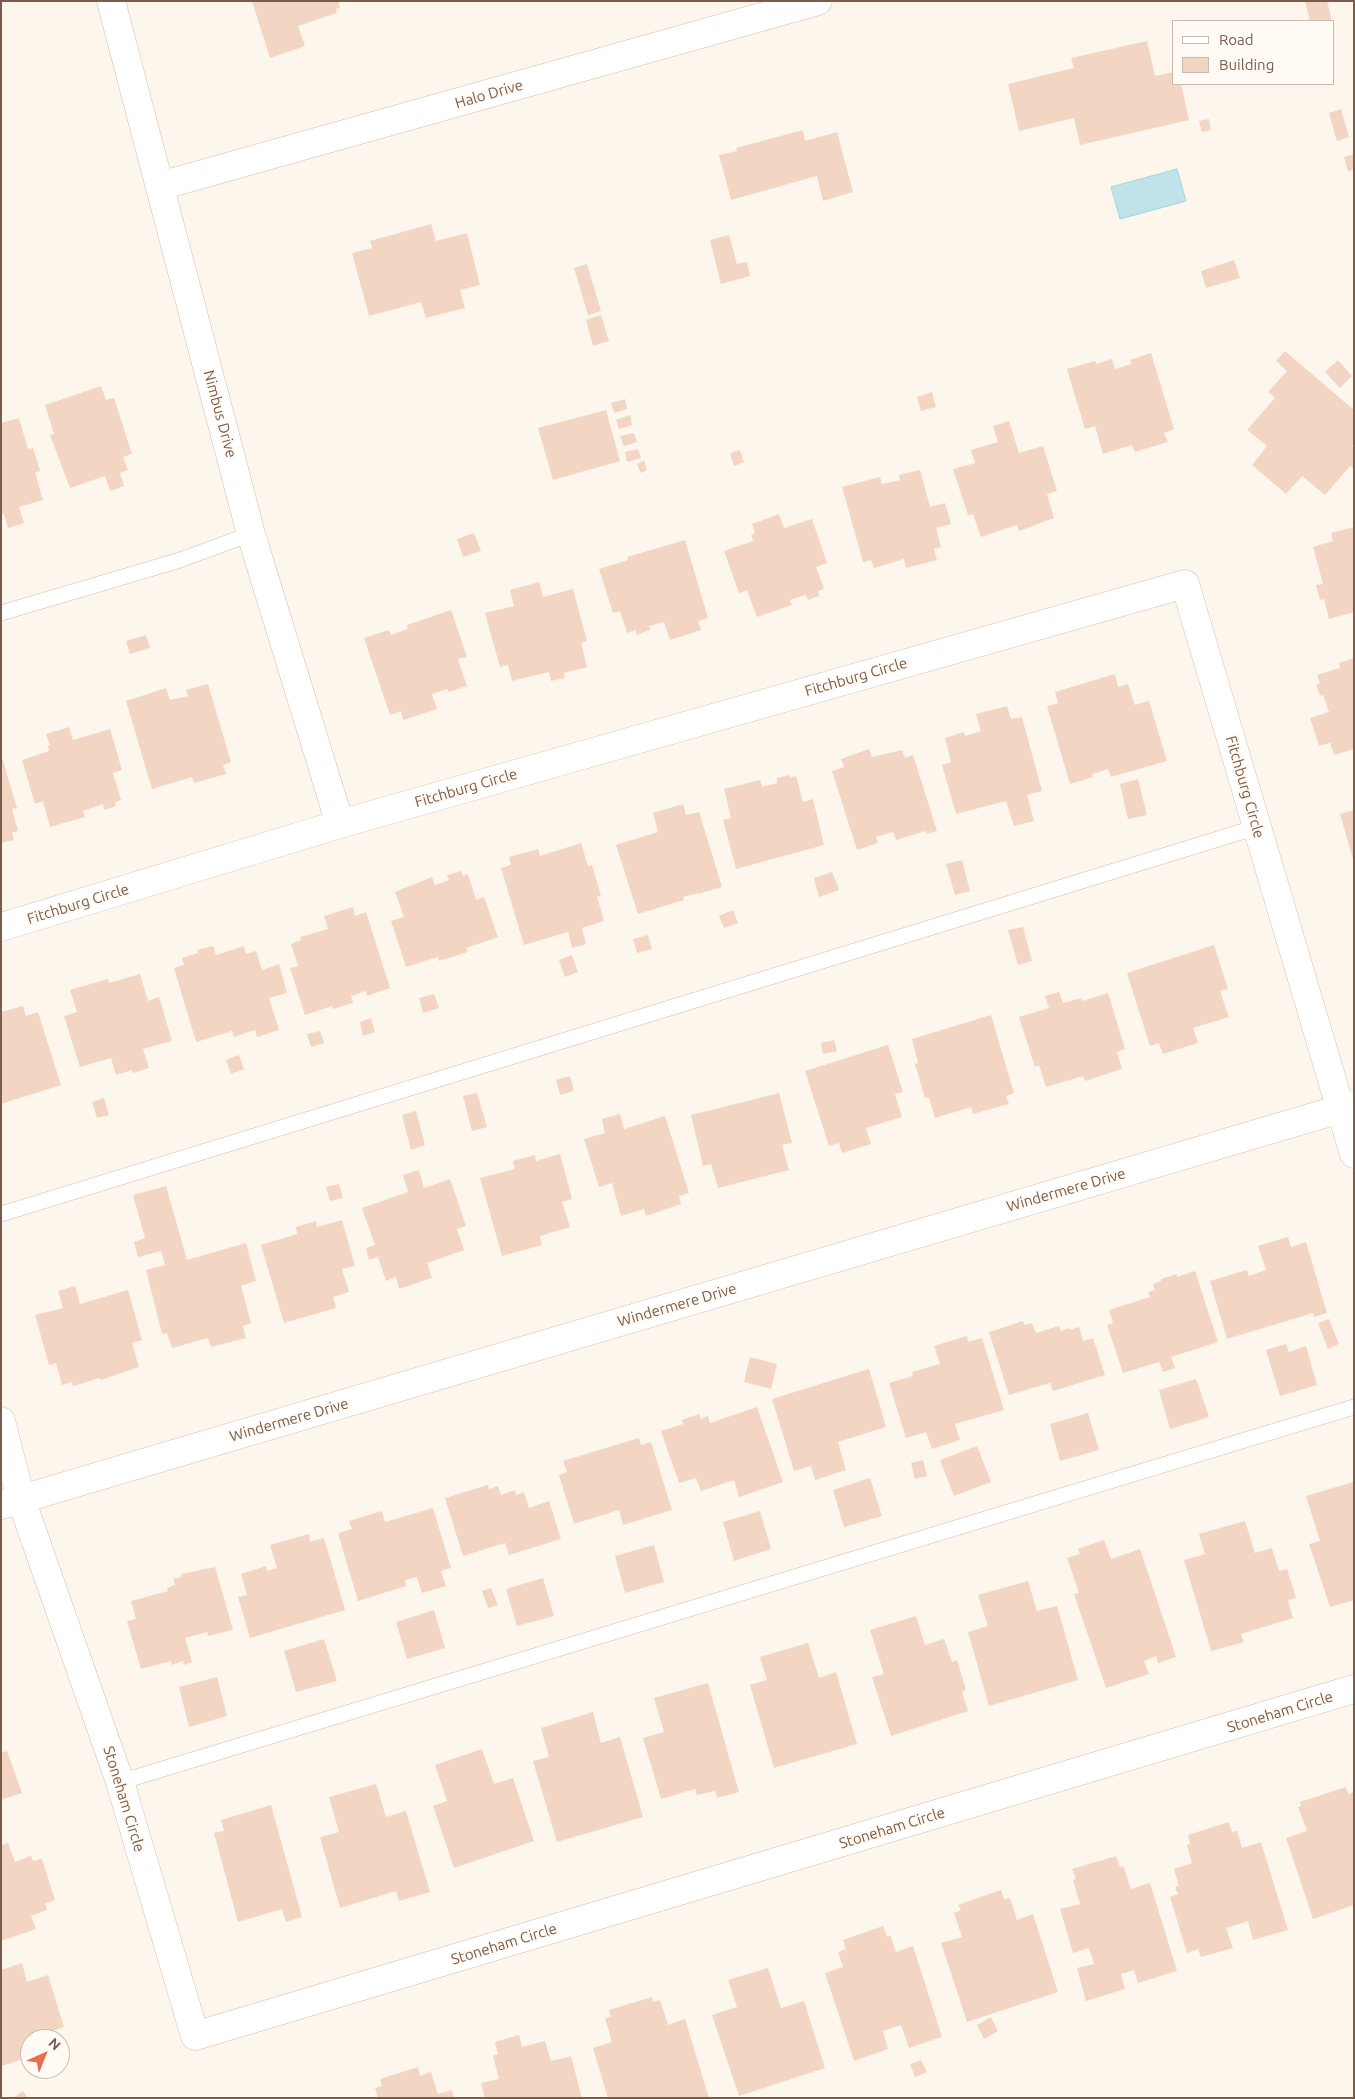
<!DOCTYPE html>
<html>
<head>
<meta charset="utf-8">
<style>
  body { margin:0 }
  #map { position:relative; width:1355px; height:2099px; overflow:hidden; background:#fdf6ec; font-family:Ubuntu,sans-serif }
  canvas { display:block }
  .frame { position:absolute; inset:0; border:2px solid #7a5c4d; pointer-events:none }
  .legend { position:absolute; left:1172px; top:20px; width:162px; height:65px; box-sizing:border-box; background:#fffaf3; border:1px solid #cabbb1; margin:0; padding:6px 9px; list-style:none; font-size:15px; color:#7a5c4d }
  .legend li { display:flex; align-items:center; gap:10px; height:25px }
  .legend b { width:25px; border:1px solid #cabbb1 }
  .north { position:absolute; left:20px; top:2029px; width:50px; height:50px; box-sizing:border-box; background:#fffaf3; border:1px solid #cabbb1; border-radius:50%; rotate:44deg; font-size:14px; font-weight:700; line-height:20px; text-align:center; color:#7a5c4d }
  .north::after { content:''; display:block; margin:auto; width:18px; height:22px; background:#e76f51; clip-path:polygon(50% 0,100% 100%,50% 72%,0 100%) }
</style>
</head>
<body>
<div id="map">
<canvas width="1355" height="2099"></canvas>
<div class="frame"></div>
<ul class="legend">
<li><b style="height:6px;background:#fff"></b>Road</li>
<li><b style="height:14px;background:#f3d5c3"></b>Building</li>
</ul>
<div class="north">N</div>
</div>
<script>
const c = document.querySelector('canvas').getContext('2d');
c.lineJoin = 'round';
function fill(path, color) {
  c.fillStyle = color;
  c.fill(path, 'evenodd');
}
function shape(rows) {
  const path = new Path2D();
  for (const r of rows) {
    path.moveTo(r[0], r[1]);
    for (let i = 2; i < r.length; i += 2) path.lineTo(r[i], r[i + 1]);
  }
  return path;
}
function trace(path, color, width, dash) {
  c.strokeStyle = color;
  c.lineWidth = width;
  c.lineCap = dash ? 'butt' : 'round';
  c.setLineDash(dash || []);
  c.stroke(path);
}
function label(font, color, halo, rows, align = 'center') {
  c.font = font + ' Ubuntu,sans-serif';
  c.lineWidth = 4;
  c.setLineDash([]);
  c.textBaseline = 'middle';
  c.strokeStyle = halo;
  c.fillStyle = color;
  for (const [text, x, y, turn = 0] of rows) {
    c.save();
    c.translate(x, y);
    c.rotate((+turn || 0) * Math.PI / 180);
    c.textAlign = isNaN(turn) ? turn : align;
    if (halo) c.strokeText(text, 0, 0);
    c.fillText(text, 0, 0);
    c.restore();
  }
}
const water = shape([
  [1177,169,1186,201,1120,219,1111,187,1177,169]
]);
fill(water, '#bfe3e8');
trace(water, '#a5d3da', 1);
fill(shape([
  [252,1,338,1,340,8,336,9,337,13,298,26,305,46,270,58],
  [1305,1,1327,1,1332,21,1310,21],
  [1147,41,1155,76,1174,72,1174,84,1181,84,1189,120,1080,145,1074,118,1019,131,1008,84,1074,68,1071,58],
  [1341,109,1349,137,1337,141,1329,113],
  [1209,119,1211,130,1202,132,1199,121],
  [803,130,805,141,837,132,853,192,823,201,817,176,731,200,719,155,737,151,736,148],
  [1354,154,1354,170,1348,171,1344,157],
  [431,224,436,241,467,233,480,285,460,290,465,308,426,318,421,302,369,316,352,253,372,248,370,241],
  [729,235,737,264,747,262,750,276,721,284,710,240],
  [1234,260,1240,278,1206,288,1201,271],
  [587,264,601,311,588,315,574,268],
  [601,315,609,341,593,346,586,320],
  [1285,351,1354,410,1354,444,1352,446,1354,448,1354,468,1350,466,1325,495,1302,476,1286,494,1252,465,1267,446,1247,430,1275,398,1268,392,1287,371,1276,361],
  [1151,353,1174,429,1164,433,1168,442,1135,452,1132,445,1103,454,1095,426,1085,429,1067,369,1095,361,1096,364,1112,359,1115,369,1132,364,1130,360],
  [1338,360,1352,376,1340,388,1325,372],
  [101,386,106,400,114,398,132,454,123,457,128,470,120,473,124,486,110,491,105,476,70,488,50,435,54,434,45,405],
  [932,392,936,407,921,411,917,397],
  [625,399,627,409,614,413,611,403],
  [606,410,620,461,553,480,538,428],
  [630,415,632,425,619,429,616,420],
  [19,418,28,449,33,448,40,471,35,472,43,500,19,507,24,523,8,528,4,514,1,515,1,423],
  [1009,421,1019,453,1043,446,1057,491,1047,494,1054,518,1019,531,1017,525,981,537,973,514,968,515,953,469,975,463,971,450,998,442,993,426],
  [634,433,637,442,624,446,620,436],
  [638,449,641,458,627,462,625,452],
  [740,450,744,462,734,466,730,453],
  [644,460,647,470,641,473,637,464],
  [920,470,930,507,945,503,951,524,936,528,941,547,934,549,937,560,906,568,904,559,874,568,871,560,863,562,842,487,880,477,882,484,900,480,899,475],
  [779,514,784,528,812,519,827,563,816,567,824,589,818,591,819,596,808,600,806,595,790,600,792,605,757,617,747,590,739,593,724,551,753,541,751,535,755,533,752,524],
  [1354,527,1354,612,1329,619,1324,599,1320,600,1316,585,1323,584,1313,547,1333,541,1331,533],
  [474,533,481,551,463,557,457,539],
  [685,540,708,618,698,621,701,630,670,640,664,622,649,626,650,630,637,635,636,630,627,633,620,611,613,613,599,569,628,560,627,557],
  [539,582,543,597,573,589,587,641,581,643,587,667,564,673,565,678,551,681,549,672,512,681,508,665,500,667,485,613,514,606,510,590],
  [451,610,467,657,458,659,467,686,449,692,447,689,432,694,437,709,403,720,401,711,390,715,364,638,389,630,391,635,408,629,407,625],
  [146,635,150,648,130,654,126,641],
  [1354,658,1354,749,1334,755,1330,743,1319,746,1310,718,1329,712,1323,695,1320,696,1316,684,1320,683,1317,675,1340,668,1339,663],
  [1115,674,1118,687,1128,684,1135,705,1149,701,1167,761,1111,777,1108,769,1092,774,1093,777,1070,784,1047,706,1058,703,1055,692],
  [208,684,231,762,223,765,226,774,194,783,192,777,152,789,126,701,166,688,170,700,188,696,186,690],
  [1007,706,1011,719,1022,717,1042,791,1027,795,1034,821,1014,826,1006,801,956,814,942,765,951,762,945,738,964,732,965,736,981,731,976,714],
  [69,727,73,740,110,729,122,770,113,773,121,800,115,802,116,806,104,810,103,804,83,811,85,817,50,827,43,801,35,804,22,760,49,751,48,746,50,745,46,734],
  [869,749,872,757,902,750,905,758,913,755,937,831,927,834,926,831,896,840,893,832,876,837,878,843,857,850,832,771,844,767,841,759],
  [1,754,17,808,12,809,18,831,12,833,14,840,1,843],
  [789,775,790,778,796,776,803,802,813,799,824,845,736,869,723,820,731,818,724,789,760,780,762,787,777,783,777,778],
  [1138,779,1147,815,1128,819,1120,784],
  [683,804,686,815,699,812,722,887,698,894,698,893,683,897,684,900,638,914,616,845,658,832,653,813],
  [1354,810,1354,859,1353,859,1340,814],
  [581,843,588,866,592,865,597,882,601,896,597,897,604,921,582,928,586,944,572,948,568,932,524,945,501,868,511,865,509,857,538,849,540,856],
  [962,860,970,891,955,895,946,864],
  [461,871,463,876,468,874,476,900,484,897,498,937,466,948,468,952,439,961,438,957,406,967,391,921,404,917,395,892,432,877,435,885,449,880,447,875],
  [832,872,839,890,819,897,814,878],
  [353,907,355,916,366,912,390,988,367,996,366,991,351,996,353,1003,333,1009,332,1006,305,1015,290,968,298,966,291,944,301,940,300,937,328,929,324,916],
  [733,910,738,923,724,928,719,916],
  [1023,927,1032,961,1018,965,1008,930],
  [648,935,652,949,637,953,633,939],
  [1214,945,1228,989,1220,991,1229,1017,1193,1028,1198,1043,1163,1054,1159,1043,1150,1046,1127,973],
  [213,946,216,955,244,946,246,954,256,951,262,970,279,964,287,993,269,998,279,1030,257,1037,255,1030,234,1037,232,1031,196,1042,174,968,184,965,182,958,198,953,197,950],
  [572,955,578,972,565,977,559,960],
  [140,974,148,1001,159,997,172,1041,143,1049,149,1068,133,1073,132,1070,116,1075,111,1058,80,1067,64,1016,77,1012,70,990,108,979,109,983],
  [1059,992,1063,1003,1081,998,1082,1001,1108,993,1125,1049,1117,1052,1122,1069,1085,1081,1083,1076,1046,1087,1039,1065,1035,1067,1019,1017,1049,1008,1045,996],
  [434,994,439,1008,423,1013,419,998],
  [23,1006,26,1016,38,1012,61,1085,1,1104,1,1012],
  [991,1015,1014,1093,1006,1096,1009,1104,973,1114,971,1107,935,1118,929,1097,925,1098,915,1064,918,1063,912,1039],
  [371,1018,375,1032,363,1036,360,1022],
  [320,1031,324,1043,311,1047,307,1034],
  [834,1040,837,1051,823,1054,821,1043],
  [888,1045,903,1092,895,1094,902,1117,866,1128,871,1144,842,1153,839,1143,829,1146,805,1071],
  [239,1055,244,1069,231,1074,226,1060],
  [570,1076,574,1091,560,1095,556,1080],
  [477,1093,487,1127,472,1131,463,1096],
  [779,1093,792,1143,782,1145,789,1170,718,1188,711,1164,703,1166,691,1115],
  [104,1098,109,1115,97,1118,92,1102],
  [416,1111,425,1145,411,1150,402,1115],
  [620,1114,624,1129,665,1116,689,1193,679,1196,681,1204,646,1216,644,1209,621,1216,612,1183,599,1187,584,1139,605,1133,602,1119],
  [560,1154,572,1199,562,1202,570,1227,540,1236,542,1245,502,1256,480,1178,515,1169,513,1161,535,1155,536,1161],
  [419,1170,424,1188,450,1179,466,1226,457,1229,464,1250,427,1263,432,1278,399,1289,396,1277,386,1281,378,1257,369,1260,366,1248,375,1245,362,1208,408,1192,403,1175],
  [339,1184,343,1198,330,1201,326,1187],
  [166,1186,187,1260,246,1243,256,1281,241,1286,251,1323,243,1326,246,1338,211,1347,208,1338,172,1348,167,1333,162,1334,146,1270,165,1265,161,1251,138,1257,134,1242,145,1238,133,1195],
  [342,1220,355,1266,342,1269,349,1292,333,1297,336,1308,284,1323,261,1245,297,1234,296,1227,316,1221,317,1227],
  [1288,1237,1291,1247,1306,1242,1327,1313,1314,1317,1313,1313,1227,1339,1210,1281,1247,1270,1249,1276,1266,1270,1258,1246],
  [1195,1271,1218,1342,1171,1357,1175,1368,1163,1372,1159,1362,1123,1373,1107,1325,1113,1323,1109,1310,1150,1297,1148,1292,1155,1290,1153,1284,1161,1281,1161,1279,1177,1274,1177,1277],
  [75,1286,80,1304,128,1290,142,1340,132,1343,139,1367,101,1380,100,1378,73,1386,72,1382,62,1385,56,1363,49,1365,35,1315,63,1308,58,1291],
  [1329,1319,1339,1344,1328,1349,1318,1323],
  [1023,1321,1024,1325,1032,1323,1036,1333,1059,1326,1061,1331,1069,1328,1070,1330,1079,1327,1083,1341,1093,1338,1105,1375,1053,1391,1050,1383,1009,1395,989,1332],
  [967,1336,968,1342,982,1338,1004,1410,955,1424,960,1440,932,1449,926,1432,906,1438,889,1383,913,1376,912,1372,940,1364,934,1346],
  [1286,1344,1289,1352,1306,1346,1317,1385,1280,1396,1266,1350],
  [750,1357,777,1364,771,1389,744,1382],
  [869,1369,886,1427,838,1442,846,1470,815,1480,811,1466,794,1471,772,1399],
  [1196,1379,1209,1417,1170,1429,1159,1390],
  [757,1407,783,1482,739,1497,734,1480,701,1491,696,1478,679,1483,661,1431,683,1424,682,1420,699,1414,701,1419,708,1416,710,1423],
  [1088,1413,1099,1450,1060,1461,1050,1424],
  [639,1438,641,1445,651,1442,672,1510,623,1525,619,1510,574,1524,559,1475,567,1472,563,1461],
  [977,1446,991,1482,954,1496,940,1460],
  [923,1460,927,1476,915,1479,911,1463],
  [870,1478,882,1516,844,1527,833,1490],
  [1353,1482,1354,1600,1330,1607,1309,1544,1320,1541,1306,1496],
  [488,1485,489,1489,498,1486,501,1495,515,1490,516,1495,524,1492,529,1508,549,1501,561,1539,509,1555,505,1543,463,1556,445,1498],
  [433,1508,451,1568,441,1571,446,1586,422,1593,417,1577,405,1580,406,1586,358,1601,338,1533,352,1529,349,1521,382,1511,385,1522],
  [760,1511,771,1549,734,1561,723,1522],
  [1245,1521,1255,1553,1272,1548,1279,1571,1287,1569,1296,1598,1288,1600,1293,1618,1241,1634,1244,1642,1211,1651,1184,1560,1205,1554,1199,1534],
  [309,1534,310,1542,324,1538,345,1610,250,1638,238,1597,247,1595,241,1574,266,1566,267,1571,277,1568,270,1545],
  [1104,1540,1111,1559,1140,1549,1176,1657,1158,1663,1156,1656,1144,1661,1149,1674,1106,1688,1074,1594,1079,1593,1067,1558,1080,1554,1078,1549],
  [654,1545,664,1582,625,1593,615,1556],
  [215,1567,233,1630,208,1636,207,1632,185,1638,192,1662,184,1665,183,1661,172,1665,171,1661,141,1669,127,1621,136,1619,131,1601,168,1591,167,1588,175,1585,173,1579,181,1577,181,1574],
  [543,1578,554,1616,517,1626,506,1589],
  [1028,1581,1037,1611,1057,1606,1078,1680,989,1706,968,1632,988,1626,978,1595],
  [491,1588,498,1605,488,1608,482,1591],
  [434,1610,445,1648,407,1659,396,1622],
  [916,1616,925,1645,944,1639,952,1662,957,1660,966,1690,962,1692,968,1711,891,1736,872,1677,884,1674,870,1630],
  [324,1639,337,1681,296,1692,284,1651],
  [808,1643,819,1678,836,1672,857,1744,774,1768,750,1685,767,1680,760,1657],
  [217,1677,227,1716,189,1727,179,1687],
  [708,1683,739,1792,717,1798,715,1791,697,1795,695,1789,661,1799,643,1738,664,1732,654,1698],
  [593,1712,601,1743,620,1737,643,1817,557,1842,533,1761,549,1757,541,1728],
  [482,1749,494,1784,513,1778,534,1841,454,1868,433,1806,447,1801,435,1765],
  [7,1751,22,1793,1,1800,1,1753],
  [376,1784,386,1817,406,1811,430,1892,399,1901,396,1891,340,1908,320,1837,339,1832,329,1797],
  [1346,1787,1348,1794,1354,1792,1354,1905,1313,1919,1286,1838,1307,1831,1298,1807,1301,1806,1300,1802],
  [271,1805,302,1917,286,1922,282,1909,238,1922,214,1833,224,1831,221,1820],
  [1229,1822,1232,1832,1237,1831,1242,1848,1261,1842,1288,1930,1253,1940,1248,1921,1226,1928,1233,1948,1201,1957,1198,1949,1187,1953,1170,1897,1178,1894,1175,1887,1179,1886,1174,1869,1192,1863,1187,1845,1190,1844,1188,1835],
  [8,1843,15,1862,31,1856,33,1861,42,1859,55,1900,45,1904,47,1910,31,1916,36,1929,1,1941,1,1845],
  [1116,1856,1120,1867,1123,1866,1131,1889,1150,1883,1177,1971,1138,1983,1134,1970,1121,1974,1125,1989,1086,2001,1077,1968,1094,1964,1089,1948,1073,1953,1060,1909,1080,1904,1073,1880,1076,1879,1072,1869],
  [1001,1890,1004,1899,1010,1898,1017,1920,1033,1914,1058,1992,967,2022,941,1943,962,1937,954,1913,961,1910,958,1905],
  [883,1926,887,1937,890,1935,896,1952,913,1946,942,2037,909,2048,901,2025,883,2031,888,2049,854,2061,825,1973,843,1967,838,1952,846,1949,843,1940],
  [22,1963,27,1982,48,1975,64,2027,43,2034,45,2039,30,2039,30,2057,1,2066,1,1970],
  [768,1968,781,2008,804,2001,825,2068,739,2096,712,2015,737,2007,728,1980],
  [652,1997,653,2002,660,2000,668,2025,685,2019,709,2098,608,2098,593,2048,612,2042,605,2018,611,2017,609,2010],
  [991,2017,998,2031,984,2039,977,2025],
  [519,2035,522,2047,545,2041,551,2061,571,2056,582,2098,485,2098,481,2083,499,2079,493,2056,498,2054,495,2042],
  [921,2060,927,2072,915,2077,910,2064],
  [418,2067,420,2076,431,2072,438,2094,452,2090,454,2098,378,2098,375,2088,382,2086,380,2079],
  [23,2091,28,2098,13,2098]
]), '#f3d5c3');
const lane = shape([
  [1,613,177,561,251,534],
  [1,1214,1257,827],
  [120,1782,1354,1407]
]);
const street = shape([
  [111,1,251,534,340,824],
  [160,186,818,1],
  [1,927,340,824,1185,584,1354,1154],
  [1,1421,21,1499,120,1782,195,2036,1354,1689]
]);
const secondary = shape([
  [1,1505,1354,1105]
]);
trace(lane, '#d1beb0', 16);
trace(street, '#d1beb0', 29);
trace(secondary, '#d6c0b0', 29);
trace(lane, '#fff', 15);
trace(street, '#fff', 28);
trace(secondary, '#fff', 28);
label('15px', '#7a5c4d', '#fffaf3', [
  ["Halo Drive",489,94,-16],
  ["Nimbus Drive",220,414,75],
  ["Fitchburg Circle",856,677,-16],
  ["Fitchburg Circle",1245,787,74],
  ["Fitchburg Circle",466,788,-16],
  ["Fitchburg Circle",78,904,-17],
  ["Windermere Drive",1066,1190,-16],
  ["Windermere Drive",677,1305,-16],
  ["Windermere Drive",289,1420,-16],
  ["Stoneham Circle",1280,1712,-17],
  ["Stoneham Circle",124,1799,73],
  ["Stoneham Circle",892,1828,-17],
  ["Stoneham Circle",504,1944,-17]
]);
</script>
</body>
</html>
